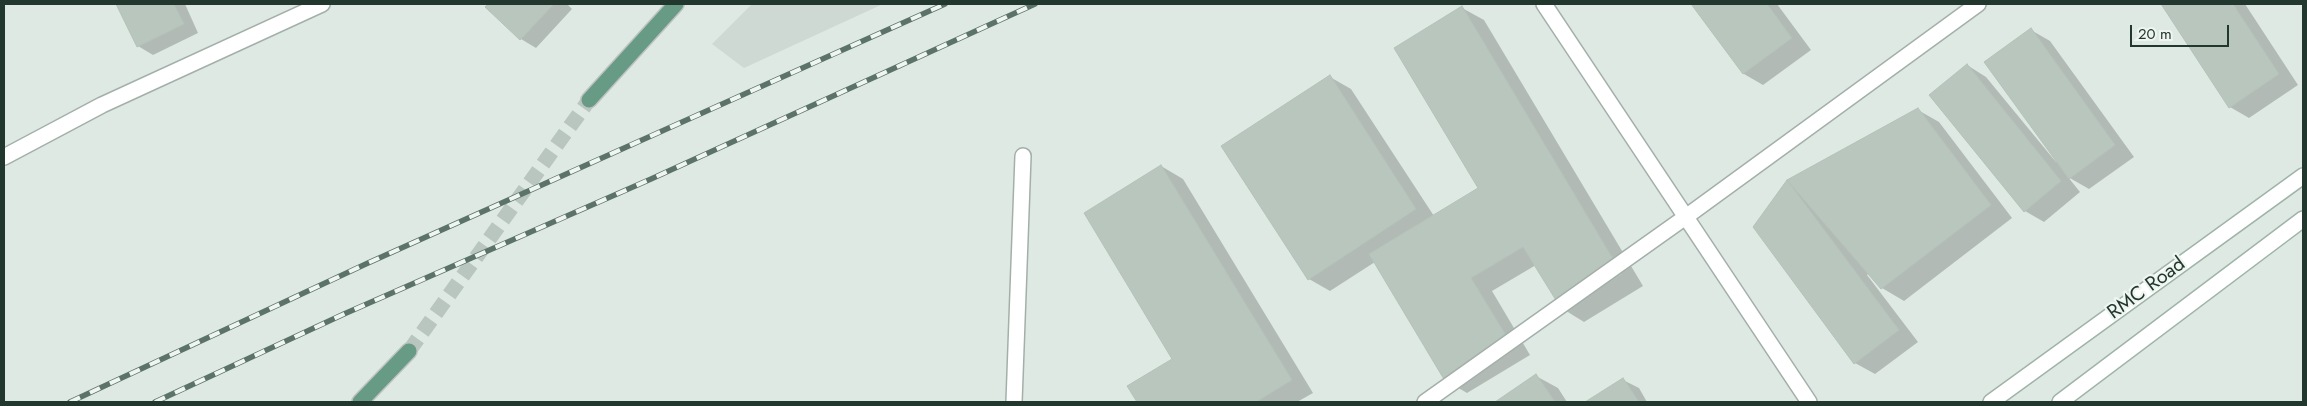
<!DOCTYPE html>
<html>
<head>
<meta charset="utf-8">
<style>
  body { margin:0 }
  #map { position:relative; width:2307px; height:406px; overflow:hidden; background:#dfe9e3; font-family:Jost,sans-serif }
  canvas { display:block }
  .frame { position:absolute; inset:0; border:5px solid #22372e; pointer-events:none }
  .scale { position:absolute; left:2130px; top:25px; width:99px; height:22px; box-sizing:border-box; border:2px solid #22372e; border-top:0; padding-left:6px; font-size:15px; line-height:18px; white-space:nowrap; color:#22372e; -webkit-text-stroke:4px #eff6f1; paint-order:stroke }
</style>
</head>
<body>
<div id="map">
<canvas width="2307" height="406"></canvas>
<div class="frame"></div>
<div class="scale">20 m</div>
</div>
<script>
const c = document.querySelector('canvas').getContext('2d');
c.lineJoin = 'round';
function fill(path, color) {
  c.fillStyle = color;
  c.fill(path, 'evenodd');
}
function shape(rows) {
  const path = new Path2D();
  for (const r of rows) {
    path.moveTo(r[0], r[1]);
    for (let i = 2; i < r.length; i += 2) path.lineTo(r[i], r[i + 1]);
  }
  return path;
}
function trace(path, color, width, dash) {
  c.strokeStyle = color;
  c.lineWidth = width;
  c.lineCap = dash ? 'butt' : 'round';
  c.setLineDash(dash || []);
  c.stroke(path);
}
function label(font, color, halo, rows, align = 'center') {
  c.font = font + ' Jost,sans-serif';
  c.lineWidth = 4.5;
  c.setLineDash([]);
  c.textBaseline = 'middle';
  c.strokeStyle = halo;
  c.fillStyle = color;
  for (const [text, x, y, turn = 0] of rows) {
    c.save();
    c.translate(x, y);
    c.rotate((+turn || 0) * Math.PI / 180);
    c.textAlign = isNaN(turn) ? turn : align;
    if (halo) c.strokeText(text, 0, 0);
    c.fillText(text, 0, 0);
    c.restore();
  }
}
fill(shape([
  [752,4,883,4,744,68,712,44]
]), '#cdd9d2');
fill(shape([
  [118,4,185,4,198,33,153,55,138,46],
  [490,4,567,4,572,9,536,48,521,39,487,7],
  [1692,4,1777,4,1811,50,1763,85,1744,74],
  [2162,4,2245,4,2298,85,2249,118,2230,107],
  [1462,8,1484,20,1643,286,1584,322,1563,309,1536,265,1492,291,1530,355,1467,393,1445,380,1375,262,1330,291,1309,279,1330,77,1351,89,1434,216,1480,188],
  [2031,30,2050,41,2134,157,2089,189,2068,177,2080,192,2044,222,2025,211,1967,65,1986,77,2056,162,2057,161],
  [1918,110,1939,122,2012,218,1904,301,1882,288,1869,273,1867,275,1918,342,1875,374,1855,363,1754,227,1788,181],
  [1161,166,1183,179,1313,393,1297,402,1138,402,1129,387,1174,359],
  [1536,376,1558,388,1567,402,1497,402],
  [1623,380,1639,388,1647,402,1588,402]
]), '#0003');
const building = shape([
  [116,4,174,4,184,24,137,47,116,4],
  [488,4,554,4,520,40,485,7,488,4],
  [1691,4,1767,4,1792,38,1743,74,1691,4],
  [2161,4,2233,4,2279,74,2229,108,2161,4],
  [1462,6,1622,274,1562,310,1523,247,1471,278,1510,342,1445,381,1369,254,1478,188,1394,48,1462,6],
  [2031,28,2115,145,2069,179,1984,62,2031,28],
  [1967,64,2061,181,2024,212,1929,95,1967,64],
  [1330,75,1416,209,1308,280,1221,146,1330,75],
  [1918,108,1991,205,1881,289,1787,180,1918,108],
  [1161,165,1292,380,1256,402,1137,402,1127,386,1172,359,1084,213,1161,165],
  [1787,180,1899,330,1854,364,1753,227,1787,180],
  [1536,374,1555,402,1495,402,1536,374],
  [1623,378,1639,402,1585,402,1623,378]
]);
fill(building, '#b8c6be');
trace(building, '#b2c2b9', 1);
trace(shape([
  [409,351,589,100]
]), '#b9c5bf', 15, [15, 8]);
const street = shape([
  [1544,4,1809,402],
  [4,157,102,105,322,4],
  [1014,402,1023,156],
  [1425,402,1687,216,1978,4]
]);
const secondary = shape([
  [1991,402,2303,176],
  [2060,402,2303,219]
]);
const primary = shape([
  [589,100,676,4],
  [360,402,409,351]
]);
trace(street, '#a3b0a9', 18);
trace(secondary, '#9fb4a9', 18);
trace(primary, '#bdc3c0', 18);
trace(street, '#fff', 15);
trace(secondary, '#fff', 15);
trace(primary, '#679b85', 15);
const rail = shape([
  [70,402,368,263,945,4],
  [155,402,344,314,651,179,1035,4]
]);
trace(rail, '#5c7369', 5.5);
trace(rail, '#eff6f1', 4, [11]);
label('20px', '#22372e', '#eff6f1', [
  ["RMC Road",2147,289,-36]
]);
</script>
</body>
</html>
